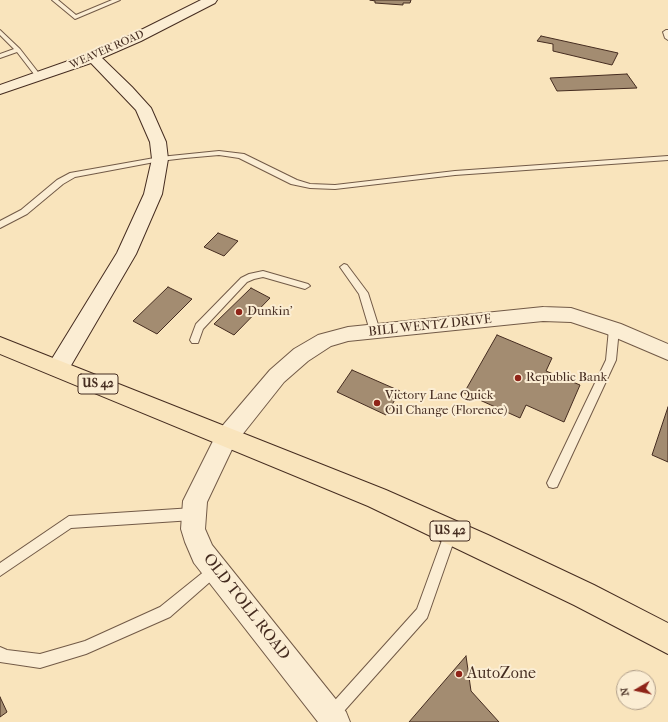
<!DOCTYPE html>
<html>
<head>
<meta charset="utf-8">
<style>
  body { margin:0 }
  #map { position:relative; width:668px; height:722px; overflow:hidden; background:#f9e4bc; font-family:"IM FELL French Canon",serif }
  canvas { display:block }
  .north { position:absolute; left:616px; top:670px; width:40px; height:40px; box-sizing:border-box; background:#fbedd3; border:1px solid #b2a08b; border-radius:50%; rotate:261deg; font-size:11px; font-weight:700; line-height:16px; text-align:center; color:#452c20 }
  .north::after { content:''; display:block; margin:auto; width:14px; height:18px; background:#8f2418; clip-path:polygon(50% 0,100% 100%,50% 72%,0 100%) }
</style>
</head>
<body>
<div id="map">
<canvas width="668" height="722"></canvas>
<div class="north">N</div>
</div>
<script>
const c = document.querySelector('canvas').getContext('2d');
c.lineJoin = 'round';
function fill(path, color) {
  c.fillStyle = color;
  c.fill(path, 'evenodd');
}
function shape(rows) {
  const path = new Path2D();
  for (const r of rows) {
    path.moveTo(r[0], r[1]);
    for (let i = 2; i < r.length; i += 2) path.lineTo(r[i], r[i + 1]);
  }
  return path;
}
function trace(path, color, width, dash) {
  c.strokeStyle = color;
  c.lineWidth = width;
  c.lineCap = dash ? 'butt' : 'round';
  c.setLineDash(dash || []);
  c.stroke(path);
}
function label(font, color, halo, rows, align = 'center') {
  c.font = font + ' "IM FELL French Canon",serif';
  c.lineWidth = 4;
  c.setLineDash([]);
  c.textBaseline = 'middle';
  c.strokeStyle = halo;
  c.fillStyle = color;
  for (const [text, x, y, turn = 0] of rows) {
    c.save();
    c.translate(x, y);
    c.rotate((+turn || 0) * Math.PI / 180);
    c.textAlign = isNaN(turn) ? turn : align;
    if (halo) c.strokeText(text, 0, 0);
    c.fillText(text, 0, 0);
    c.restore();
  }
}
const building = shape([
  [370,0,411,0,410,3,403,3,403,5,375,3,375,1,370,0],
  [541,36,618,53,612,65,553,51,553,44,537,41,541,36],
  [627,74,637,88,557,91,550,78,627,74],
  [218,233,238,241,224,256,204,247,218,233],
  [168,287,192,299,157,334,133,321,168,287],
  [251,288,270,298,234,335,214,324,251,288],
  [497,335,552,358,546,371,580,385,564,422,526,405,520,418,464,393,497,335],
  [352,370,400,391,386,415,337,392,352,370],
  [668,407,668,462,652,455,668,407],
  [466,656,471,691,499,722,409,722,466,656],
  [0,697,7,712,0,717,0,697]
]);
fill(building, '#a38c71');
trace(building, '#452c20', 1);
const lane = shape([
  [52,0,58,0,76,15,112,0,120,0,75,19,52,0],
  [0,30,20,49,41,76,41,78,37,78,17,52,0,58,0,54,14,49,0,35,0,30],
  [666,30,668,30,668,40,665,38,663,32,666,30],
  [219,151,244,154,297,180,310,184,335,185,455,171,668,156,668,160,455,175,335,189,310,188,291,184,239,158,219,155,185,158,160,161,75,177,63,184,27,214,0,228,0,221,21,210,57,180,70,173,160,157,219,151],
  [344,264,347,265,368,293,380,331,378,334,375,335,372,334,370,331,359,294,340,267,344,264],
  [263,271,308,284,310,286,305,289,263,277,254,279,247,282,203,329,198,343,192,343,190,340,196,324,241,278,249,274,263,271],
  [614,325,617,326,619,329,616,360,557,487,553,488,549,487,547,483,606,360,609,329,611,326,614,325],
  [193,508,197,510,199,514,197,518,193,520,71,528,0,576,0,563,69,516,193,508],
  [451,526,455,528,457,532,427,618,337,719,332,721,327,719,325,714,327,709,417,609,445,532,447,528,451,526],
  [215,564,219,566,221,570,219,574,170,617,86,654,40,668,0,662,0,647,7,650,40,654,85,641,160,607,211,566,215,564]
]);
const street = shape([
  [543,307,571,308,621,324,668,344,668,360,607,334,571,322,543,321,348,341,331,346,308,361,284,382,234,445,207,502,205,529,212,545,346,712,350,722,318,722,194,563,185,542,181,529,183,501,218,431,270,370,294,349,318,335,348,327,543,307]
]);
const secondary = shape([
  [201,0,217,0,215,3,141,41,102,58,132,87,151,108,166,142,168,159,162,194,136,254,66,374,58,377,50,374,47,368,50,362,117,253,144,194,152,159,150,142,136,110,91,63,0,94,0,85,88,54,131,35,201,0]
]);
const primary = shape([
  [0,337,386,490,488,535,594,585,668,623,668,654,574,605,368,506,0,354,0,337]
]);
trace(lane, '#725a47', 2);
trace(street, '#725a47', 2);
trace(secondary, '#452c20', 2);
trace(primary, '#452c20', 2);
fill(lane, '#fbedd3');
fill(street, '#fbedd3');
fill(secondary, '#fbedd3');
fill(primary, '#f9e4bc');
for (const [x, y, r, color] of [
  [239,312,4,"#8f2418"],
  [518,378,4,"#8f2418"],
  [377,403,4,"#8f2418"],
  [459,674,4,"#8f2418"]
]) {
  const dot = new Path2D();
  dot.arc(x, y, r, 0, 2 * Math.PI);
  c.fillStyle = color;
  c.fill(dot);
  trace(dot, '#fbedd3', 1.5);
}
label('11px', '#452c20', '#fbedd3', [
  ["WEAVER ROAD",107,50,-24]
]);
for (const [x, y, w] of [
  [98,384,40],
  [450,531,40]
]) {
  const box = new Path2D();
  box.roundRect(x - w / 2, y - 10, w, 20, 3);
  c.fillStyle = '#fbedd3';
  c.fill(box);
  trace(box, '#452c20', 1);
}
label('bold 12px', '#452c20', null, [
  ["US 42",98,384],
  ["US 42",450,531]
]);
label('13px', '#452c20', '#fbedd3', [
  ["Dunkin'",247,312],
  ["Republic Bank",526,378],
  ["Victory Lane Quick",385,396],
  ["Oil Change (Florence)",385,411]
], 'left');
label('13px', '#452c20', '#fbedd3', [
  ["BILL WENTZ DRIVE",430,326,-6]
]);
label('16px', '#452c20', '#fbedd3', [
  ["OLD TOLL ROAD",246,607,52]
]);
label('16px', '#452c20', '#fbedd3', [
  ["AutoZone",467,674]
], 'left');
</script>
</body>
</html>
